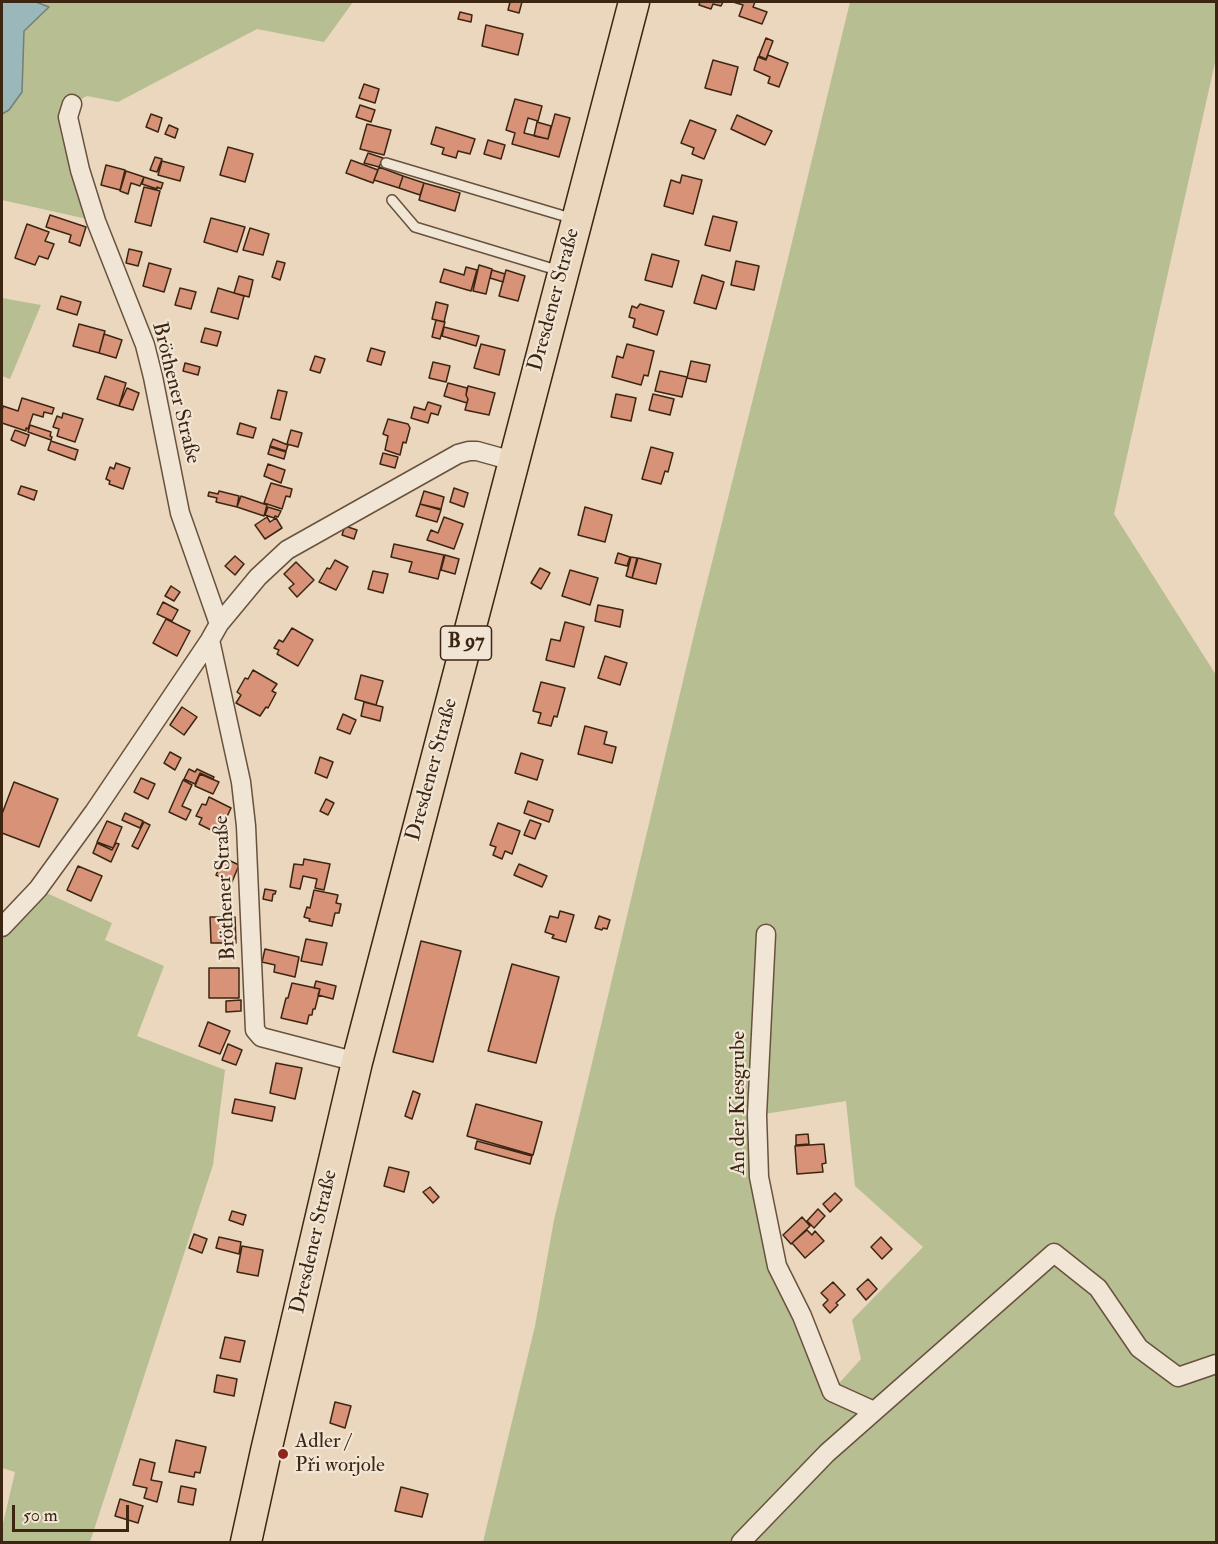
<!DOCTYPE html>
<html>
<head>
<meta charset="utf-8">
<style>
  body { margin:0 }
  #map { position:relative; width:1218px; height:1544px; overflow:hidden; background:#ead7be; font-family:"IM FELL Double Pica",serif }
  canvas { display:block }
  .frame { position:absolute; inset:0; border:3px solid #3c2612; pointer-events:none }
  .scale { position:absolute; left:12px; top:1505px; width:117px; height:27px; box-sizing:border-box; border:3px solid #3c2612; border-top:0; padding-left:8px; font-size:18px; line-height:21px; white-space:nowrap; color:#3c2612; -webkit-text-stroke:4px #f1e5d5; paint-order:stroke }
</style>
</head>
<body>
<div id="map">
<canvas width="1218" height="1544"></canvas>
<div class="frame"></div>
<div class="scale">50 m</div>
</div>
<script>
const c = document.querySelector('canvas').getContext('2d');
c.lineJoin = 'round';
function fill(path, color) {
  c.fillStyle = color;
  c.fill(path, 'evenodd');
}
function shape(rows) {
  const path = new Path2D();
  for (const r of rows) {
    path.moveTo(r[0], r[1]);
    for (let i = 2; i < r.length; i += 2) path.lineTo(r[i], r[i + 1]);
  }
  return path;
}
function trace(path, color, width, dash) {
  c.strokeStyle = color;
  c.lineWidth = width;
  c.lineCap = dash ? 'butt' : 'round';
  c.setLineDash(dash || []);
  c.stroke(path);
}
function label(font, color, halo, rows, align = 'center') {
  c.font = font + ' "IM FELL Double Pica",serif';
  c.lineWidth = 4.5;
  c.setLineDash([]);
  c.textBaseline = 'middle';
  c.strokeStyle = halo;
  c.fillStyle = color;
  for (const [text, x, y, turn = 0] of rows) {
    c.save();
    c.translate(x, y);
    c.rotate((+turn || 0) * Math.PI / 180);
    c.textAlign = isNaN(turn) ? turn : align;
    if (halo) c.strokeText(text, 0, 0);
    c.fillText(text, 0, 0);
    c.restore();
  }
}
fill(shape([
  [36,2,353,2,324,42,257,29,118,102,87,96,72,104,96,221,2,200,2,114,9,110,22,92,24,31,48,8],
  [850,2,1216,2,1216,58,1114,514,1216,675,1216,1542,483,1542,535,1326,554,1220,587,1084,697,622,785,271],
  [846,1101,855,1186,923,1247,852,1320,861,1359,832,1391,777,1266,758,1115],
  [2,298,41,305,10,379,2,376],
  [38,889,112,923,105,940,164,966,137,1036,225,1070,213,1165,90,1542,2,1542,2,1528,15,1472,2,1468,2,929]
]), '#b7be91');
const water = shape([
  [2,2,36,2,49,7,24,31,22,92,9,110,2,114,2,2]
]);
fill(water, '#9ab8b9');
trace(water, '#747e76', 1.5);
const building = shape([
  [510,2,522,2,519,13,508,10,510,2],
  [700,2,723,2,721,6,713,4,711,9,699,5,700,2],
  [733,2,755,2,753,7,767,12,762,24,739,16,743,5,733,2],
  [460,12,472,15,471,22,458,19,460,12],
  [486,25,523,34,518,55,482,46,486,25],
  [766,38,773,41,766,59,759,56,766,38],
  [768,55,788,63,779,87,768,83,770,77,754,70,758,57,766,60,768,55],
  [713,60,738,67,731,95,705,88,713,60],
  [364,84,379,89,375,103,359,98,364,84],
  [515,99,542,106,538,121,528,118,524,133,548,139,555,114,570,118,559,157,512,144,515,133,506,130,515,99],
  [360,105,375,110,371,122,356,117,360,105],
  [151,114,162,118,158,132,146,127,151,114],
  [737,115,772,131,765,145,731,129,737,115],
  [690,120,716,130,704,159,692,154,694,148,681,143,690,120],
  [537,122,551,126,548,139,534,136,537,122],
  [367,124,391,130,384,155,360,149,367,124],
  [169,125,178,129,175,138,165,134,169,125],
  [436,127,475,139,470,154,458,151,456,158,442,154,444,148,431,144,436,127],
  [488,140,505,145,501,159,484,154,488,140],
  [228,147,253,154,245,182,220,175,228,147],
  [368,153,383,158,379,167,364,163,368,153],
  [155,157,162,159,157,172,150,170,155,157],
  [351,160,378,170,373,183,346,173,351,160],
  [162,161,184,167,180,181,158,175,162,161],
  [106,165,125,170,120,190,101,185,106,165],
  [379,167,403,176,399,188,374,180,379,167],
  [126,171,144,177,140,186,131,183,128,194,120,191,126,171],
  [682,175,702,180,693,214,664,206,671,180,680,183,682,175],
  [403,176,424,183,420,195,399,188,403,176],
  [144,177,163,183,161,189,157,187,157,189,142,184,144,177],
  [424,183,460,193,455,211,419,200,424,183],
  [144,187,160,191,151,226,135,222,144,187],
  [50,215,86,227,80,246,69,242,71,235,46,227,50,215],
  [713,216,737,222,730,251,705,245,713,216],
  [211,218,245,227,237,252,204,242,211,218],
  [27,224,49,232,45,241,54,244,48,259,39,256,35,265,15,258,27,224],
  [250,228,269,234,263,255,243,250,250,228],
  [129,249,142,252,138,266,126,263,129,249],
  [652,254,679,261,672,287,645,280,652,254],
  [277,261,285,263,280,280,272,277,277,261],
  [736,261,759,266,754,290,731,285,736,261],
  [149,263,171,269,164,292,143,286,149,263],
  [479,265,492,269,486,294,473,291,479,265],
  [466,267,477,270,471,291,440,282,444,269,464,275,466,267],
  [492,270,505,274,503,282,490,278,492,270],
  [506,270,525,276,518,301,499,296,506,270],
  [702,275,724,282,716,309,694,303,702,275],
  [239,276,253,280,249,297,234,293,239,276],
  [180,288,196,292,191,309,175,305,180,288],
  [218,288,244,296,238,319,211,312,218,288],
  [61,296,81,302,77,315,57,309,61,296],
  [436,302,448,305,444,322,432,319,436,302],
  [640,304,664,311,657,335,633,327,635,319,629,317,632,306,637,308,640,304],
  [436,320,445,322,440,339,432,337,436,320],
  [79,324,105,331,99,353,73,346,79,324],
  [444,327,479,336,476,346,442,336,444,327],
  [205,328,221,332,217,346,201,342,205,328],
  [104,334,122,340,116,358,99,353,104,334],
  [481,344,505,350,499,375,474,368,481,344],
  [627,344,654,351,648,376,644,375,641,385,612,377,617,356,623,358,627,344],
  [371,348,385,352,381,365,367,361,371,348],
  [315,356,325,359,320,373,310,370,315,356],
  [691,361,710,365,706,382,687,378,691,361],
  [433,362,450,366,446,382,429,378,433,362],
  [185,363,200,367,198,375,183,371,185,363],
  [660,371,687,377,682,397,655,391,660,371],
  [105,376,126,383,119,406,97,399,105,376],
  [448,383,467,388,466,395,468,399,467,403,444,396,448,383],
  [468,386,495,393,489,415,465,410,468,399,466,395,468,386],
  [127,388,139,393,133,410,119,406,127,388],
  [278,390,287,392,280,420,271,418,278,390],
  [616,394,636,398,631,421,611,417,616,394],
  [653,394,674,399,670,415,649,410,653,394],
  [22,398,54,408,52,414,44,412,43,417,33,414,28,429,26,428,26,431,2,423,2,411,3,406,18,411,22,398],
  [428,402,441,406,438,415,431,413,428,423,411,418,414,407,425,410,428,402],
  [63,413,83,419,75,442,57,436,59,429,53,427,57,416,62,418,63,413],
  [388,419,408,424,410,428,406,443,403,442,400,455,385,450,388,436,383,434,388,419],
  [240,423,256,428,253,438,237,434,240,423],
  [30,425,51,432,50,436,52,437,51,440,28,432,30,425],
  [15,430,29,435,25,446,11,440,15,430],
  [291,430,302,433,298,447,287,444,291,430],
  [273,439,288,445,286,451,270,446,273,439],
  [51,441,78,450,75,460,48,450,51,441],
  [270,447,286,452,284,459,268,454,270,447],
  [651,447,673,453,668,472,665,471,661,484,642,479,651,447],
  [383,453,398,457,395,468,380,464,383,453],
  [116,463,130,468,123,489,109,484,110,481,106,479,110,467,114,469,116,463],
  [268,464,285,470,281,483,264,476,268,464],
  [271,483,292,489,290,497,286,496,282,509,264,503,271,483],
  [21,486,37,491,34,500,18,494,21,486],
  [454,488,468,493,464,507,450,502,454,488],
  [219,491,239,496,237,507,216,502,217,498,208,496,209,492,218,494,219,491],
  [424,491,444,497,441,509,420,504,424,491],
  [241,496,267,505,264,516,237,507,241,496],
  [420,504,441,510,437,522,416,516,420,504],
  [268,507,281,511,278,517,275,516,274,518,265,515,268,507],
  [585,507,612,515,605,542,578,535,585,507],
  [267,517,270,522,276,518,282,528,265,539,255,525,267,517],
  [444,517,463,524,454,549,427,540,431,530,438,533,444,517],
  [345,526,357,530,354,539,342,535,345,526],
  [394,544,444,555,438,579,409,572,412,562,391,557,394,544],
  [618,553,630,557,627,566,615,563,618,553],
  [445,555,459,559,455,574,441,570,445,555],
  [235,556,244,564,235,575,225,566,235,556],
  [631,557,637,558,632,578,626,576,631,557],
  [638,558,661,564,656,584,632,578,638,558],
  [335,560,348,567,336,590,319,582,327,568,330,569,335,560],
  [296,562,314,580,297,597,289,588,294,584,284,574,296,562],
  [540,568,550,573,541,589,531,583,540,568],
  [570,570,598,578,590,605,562,596,570,570],
  [373,571,388,574,383,593,368,589,373,571],
  [171,586,180,592,174,601,165,596,171,586],
  [163,602,178,610,172,621,157,614,163,602],
  [598,605,623,610,620,627,595,621,598,605],
  [166,619,190,631,177,656,153,643,166,619],
  [565,622,584,627,574,667,546,660,551,639,560,641,565,622],
  [292,628,313,640,298,666,277,654,279,650,274,648,279,640,283,642,292,628],
  [605,656,627,663,620,685,598,678,605,656],
  [253,670,277,684,272,691,276,693,268,708,266,707,260,716,236,703,241,695,237,692,245,678,248,679,253,670],
  [361,675,383,681,376,705,355,699,361,675],
  [541,682,565,688,557,717,554,716,551,726,538,723,541,713,533,711,541,682],
  [364,702,383,707,380,721,361,716,364,702],
  [182,707,197,717,184,735,170,725,182,707],
  [343,714,356,720,350,734,337,729,343,714],
  [585,726,607,732,604,744,616,747,612,763,578,754,585,726],
  [170,752,181,758,175,770,164,763,170,752],
  [521,753,543,760,537,780,515,773,521,753],
  [320,757,333,762,327,778,315,773,320,757],
  [189,769,195,772,197,769,214,777,213,779,200,773,195,784,184,779,189,769],
  [200,774,219,782,213,794,195,786,200,774],
  [141,778,155,784,148,799,134,792,141,778],
  [183,780,192,785,182,806,191,810,186,820,169,812,183,780],
  [14,782,58,799,39,847,2,833,2,814,14,782],
  [209,797,231,808,219,834,199,824,202,818,196,816,202,804,206,805,209,797],
  [326,799,334,803,328,815,320,811,326,799],
  [528,801,553,810,549,822,524,813,528,801],
  [125,813,143,821,140,828,122,820,125,813],
  [530,820,541,824,535,839,524,835,530,820],
  [107,821,122,827,113,848,97,842,107,821],
  [144,822,150,825,138,849,132,846,144,822],
  [498,823,520,831,512,854,505,851,502,859,493,855,496,847,490,845,498,823],
  [97,843,112,850,116,843,119,844,111,862,93,853,97,843],
  [224,858,239,865,232,882,216,875,224,858],
  [304,859,330,864,324,890,315,888,317,879,303,876,300,889,290,887,294,864,303,865,304,859],
  [519,864,547,876,542,887,514,875,519,864],
  [78,866,102,876,91,901,67,890,78,866],
  [265,889,276,891,275,894,273,894,272,901,263,899,265,889],
  [314,890,338,895,336,903,341,904,339,913,335,913,332,926,309,921,310,919,304,917,307,907,310,908,314,890],
  [560,911,574,915,566,942,552,938,554,935,545,932,550,916,558,918,560,911],
  [599,916,610,920,607,929,603,928,602,930,595,928,599,916],
  [210,917,235,917,236,943,211,943,210,917],
  [306,939,327,943,322,965,301,961,306,939],
  [421,941,461,951,433,1062,393,1052,421,941],
  [265,949,299,957,295,977,274,972,275,965,262,962,265,949],
  [512,964,559,977,536,1063,488,1051,512,964],
  [209,968,239,968,239,998,209,998,209,968],
  [316,981,336,986,333,999,318,995,320,989,314,988,316,981],
  [292,983,320,989,315,1009,313,1009,312,1015,309,1015,307,1024,281,1018,286,998,288,998,292,983],
  [241,1000,241,1011,226,1012,226,1001,241,1000],
  [208,1022,230,1031,220,1054,199,1046,208,1022],
  [228,1044,242,1050,236,1065,222,1060,228,1044],
  [276,1063,302,1068,295,1099,270,1093,276,1063],
  [413,1091,420,1094,412,1119,405,1116,413,1091],
  [235,1099,275,1107,272,1121,232,1113,235,1099],
  [476,1104,542,1122,533,1155,467,1136,476,1104],
  [808,1134,809,1144,796,1145,796,1135,808,1134],
  [477,1141,532,1156,530,1164,475,1149,477,1141],
  [824,1144,826,1163,822,1164,823,1172,797,1174,795,1146,824,1144],
  [389,1167,409,1172,404,1192,384,1186,389,1167],
  [430,1187,439,1197,433,1203,423,1192,430,1187],
  [835,1193,842,1200,830,1212,823,1204,835,1193],
  [818,1209,825,1216,814,1228,807,1221,818,1209],
  [232,1211,246,1215,243,1225,229,1220,232,1211],
  [802,1217,810,1226,791,1244,783,1235,802,1217],
  [807,1230,812,1235,815,1231,824,1241,805,1258,792,1243,807,1230],
  [194,1234,207,1239,202,1253,189,1248,194,1234],
  [219,1237,241,1242,239,1254,216,1248,219,1237],
  [881,1237,892,1249,882,1259,871,1247,881,1237],
  [242,1246,263,1250,258,1276,237,1272,242,1246],
  [868,1279,877,1289,866,1300,857,1289,868,1279],
  [833,1282,845,1295,836,1303,838,1305,830,1313,823,1305,828,1300,821,1293,833,1282],
  [225,1337,245,1341,240,1362,220,1358,225,1337],
  [217,1375,237,1379,234,1396,214,1392,217,1375],
  [335,1402,351,1406,345,1428,330,1423,335,1402],
  [176,1440,206,1447,200,1473,195,1472,194,1477,169,1472,176,1440],
  [140,1459,155,1463,151,1480,162,1482,157,1502,144,1498,147,1488,133,1485,140,1459],
  [181,1486,196,1489,193,1505,178,1502,181,1486],
  [401,1487,428,1494,422,1517,395,1511,401,1487],
  [120,1499,143,1506,138,1523,115,1516,120,1499]
]);
fill(building, '#d89278');
trace(building, '#3c2612', 1.5);
const lane = shape([
  [386,163,574,219],
  [392,200,415,227,560,271]
]);
const street = shape([
  [72,104,68,117,80,170,96,221,145,345,153,377,180,513,219,624],
  [210,640,241,782,246,826,255,1030,261,1037,357,1062],
  [2,927,38,889,94,812,210,640,219,624,258,577,287,550,458,454,469,451,477,451,513,461],
  [766,934,757,1115,759,1177,777,1266,802,1316,832,1392,874,1411],
  [741,1542,827,1453,1054,1253,1098,1288,1139,1348,1178,1377,1216,1364]
]);
const primary = shape([
  [246,1542,266,1451,357,1062,634,2]
]);
trace(lane, '#68523d', 12);
trace(street, '#68523d', 21);
trace(primary, '#3c2612', 33);
trace(lane, '#f1e5d5', 9);
trace(street, '#f1e5d5', 18);
trace(primary, '#ead7be', 30);
for (const [x, y, r, color] of [
  [283,1454,6,"#8f2418"]
]) {
  const dot = new Path2D();
  dot.arc(x, y, r, 0, 2 * Math.PI);
  c.fillStyle = color;
  c.fill(dot);
  trace(dot, '#f1e5d5', 2);
}
for (const [x, y, w] of [
  [466,643,51]
]) {
  const box = new Path2D();
  box.roundRect(x - w / 2, y - 17, w, 34, 4.5);
  c.fillStyle = '#f1e5d5';
  c.fill(box);
  trace(box, '#3c2612', 1.5);
}
label('bold 20px', '#3c2612', null, [
  ["B 97",466,643]
]);
label('21px', '#3c2612', '#f1e5d5', [
  ["Dresdener Straße",555,300,-75],
  ["Bröthener Straße",175,393,76],
  ["Dresdener Straße",433,770,-75],
  ["Bröthener Straße",226,888,-93],
  ["An der Kiesgrube",739,1103,-90],
  ["Dresdener Straße",315,1242,-77]
]);
label('21px', '#3c2612', '#f1e5d5', [
  ["Adler /",295,1442],
  ["Při worjole",295,1466]
], 'left');
</script>
</body>
</html>
